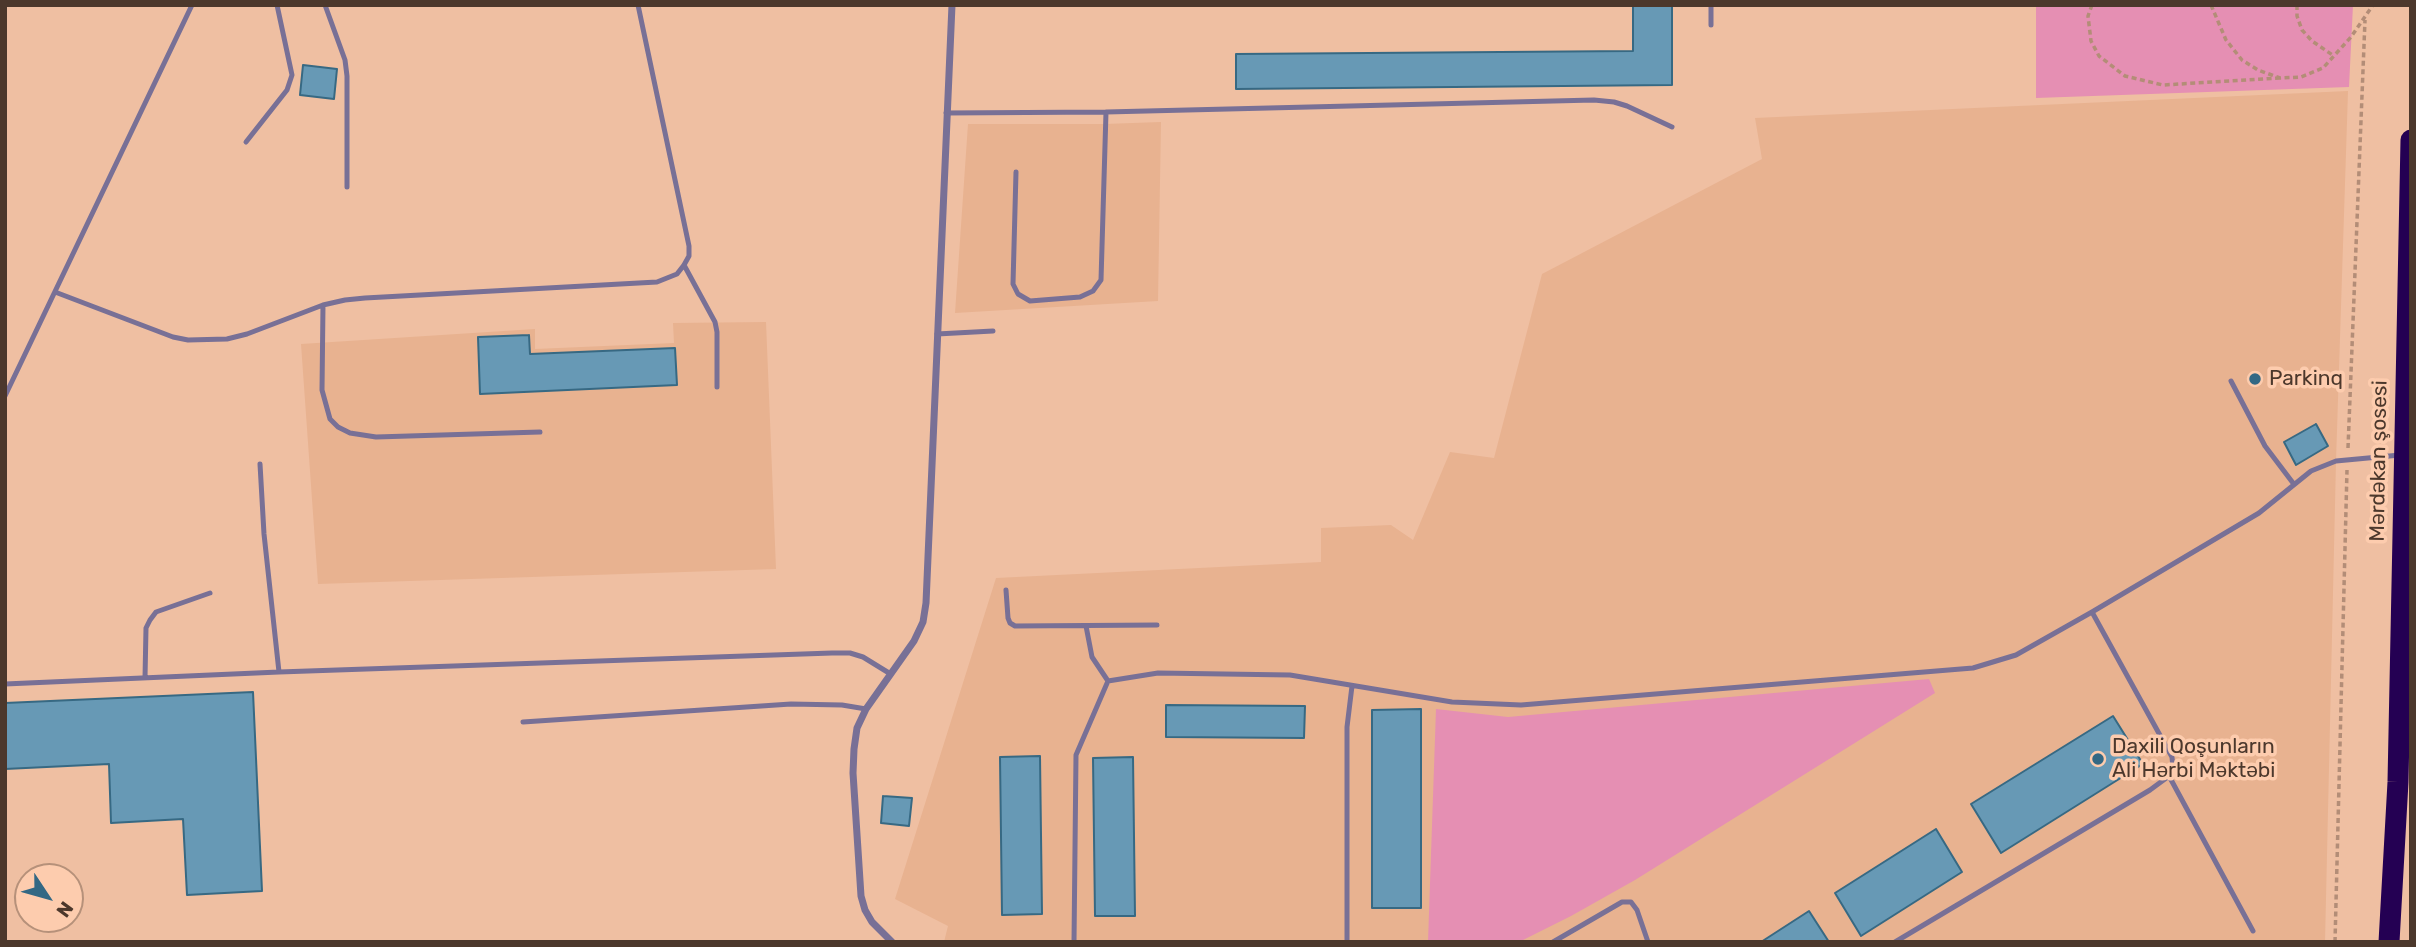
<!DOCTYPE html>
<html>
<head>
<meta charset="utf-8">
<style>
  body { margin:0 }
  #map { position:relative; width:2416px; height:947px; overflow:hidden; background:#efbfa2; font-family:Rubik,sans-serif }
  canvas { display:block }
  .frame { position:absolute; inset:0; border:7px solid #4c382c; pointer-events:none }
  .north { position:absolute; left:14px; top:863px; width:70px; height:70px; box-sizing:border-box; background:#fdccae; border:2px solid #b6917a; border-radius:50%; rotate:126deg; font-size:19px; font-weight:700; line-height:28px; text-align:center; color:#4c382c }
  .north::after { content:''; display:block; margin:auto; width:24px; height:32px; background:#336884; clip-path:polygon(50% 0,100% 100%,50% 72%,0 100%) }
</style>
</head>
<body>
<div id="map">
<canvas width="2416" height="947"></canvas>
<div class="frame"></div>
<div class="north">N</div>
</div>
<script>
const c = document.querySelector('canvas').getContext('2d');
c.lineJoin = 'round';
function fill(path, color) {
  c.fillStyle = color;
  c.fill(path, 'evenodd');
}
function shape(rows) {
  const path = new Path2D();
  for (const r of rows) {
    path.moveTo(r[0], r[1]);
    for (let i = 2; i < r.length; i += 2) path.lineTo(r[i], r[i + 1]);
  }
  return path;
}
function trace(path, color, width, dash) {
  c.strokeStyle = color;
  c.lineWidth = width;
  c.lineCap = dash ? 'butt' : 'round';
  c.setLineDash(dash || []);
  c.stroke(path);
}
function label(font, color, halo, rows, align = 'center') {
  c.font = font + ' Rubik,sans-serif';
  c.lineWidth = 7;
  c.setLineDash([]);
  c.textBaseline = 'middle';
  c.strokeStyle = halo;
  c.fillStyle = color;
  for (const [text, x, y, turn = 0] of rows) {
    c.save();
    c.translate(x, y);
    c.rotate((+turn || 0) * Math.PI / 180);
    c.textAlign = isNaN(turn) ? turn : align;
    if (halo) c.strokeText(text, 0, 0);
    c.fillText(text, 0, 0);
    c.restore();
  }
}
fill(shape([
  [2348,91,2336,461,2325,942,944,942,948,926,895,899,996,578,1321,562,1321,528,1391,525,1413,540,1450,452,1494,458,1542,274,1762,159,1755,118],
  [1161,122,1158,301,955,313,968,124,1105,124],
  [766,322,776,569,318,584,301,344,535,329,535,349,674,343,673,323]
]), '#e8b290');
fill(shape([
  [2036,5,2353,5,2349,87,2036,98],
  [1929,679,1935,693,1635,880,1571,916,1523,940,1428,942,1436,709,1508,717]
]), '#e58fb3');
const building = shape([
  [1633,5,1672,5,1672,85,1236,89,1236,54,1633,51,1633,5],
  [303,65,337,69,334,99,300,95,303,65],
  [529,335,530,354,675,348,677,385,480,394,478,337,529,335],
  [2316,424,2328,446,2296,465,2284,442,2316,424],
  [253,692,262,891,187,895,183,819,111,823,109,764,5,769,5,703,253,692],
  [1166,705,1305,706,1304,738,1166,737,1166,705],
  [1421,709,1421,908,1372,908,1372,710,1421,709],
  [2113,716,2143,764,2001,853,1971,804,2113,716],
  [1040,756,1042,914,1002,915,1000,757,1040,756],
  [1133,757,1135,916,1095,916,1093,758,1133,757],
  [883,796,912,798,909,826,881,823,883,796],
  [1936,829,1962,872,1861,936,1835,893,1936,829],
  [1809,911,1829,942,1761,942,1809,911]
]);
fill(building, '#6799b5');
trace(building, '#376983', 2);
trace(shape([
  [2092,5,2088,16,2091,41,2099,56,2125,76,2163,85,2280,78],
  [2211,5,2226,40,2242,60,2258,70,2280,78,2301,77,2323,68,2351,37,2373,5],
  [2297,5,2297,16,2302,30,2312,41,2334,56],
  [2348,448,2365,20],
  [2335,942,2347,470]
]), '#b38d77', 3.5, [5, 3.5]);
trace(shape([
  [325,5,345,60,347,76,347,187],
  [1711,5,1711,25],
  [946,113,1106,112,1594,100,1614,102,1627,106,1672,127],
  [246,142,287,90,292,75,277,5],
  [1016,172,1013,284,1018,294,1030,301,1080,297,1093,291,1101,280,1106,112],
  [684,265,715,322,717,332,717,387],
  [55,292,173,337,188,340,227,339,247,334,323,305],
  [937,334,993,331],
  [2231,381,2265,446,2293,483],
  [5,396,192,5],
  [540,432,376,437,350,433,338,427,330,419,322,390,323,305,345,300,365,298,657,282,677,274,684,265,689,256,689,246,638,5],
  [260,464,264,534,279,672],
  [1006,590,1008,618,1010,623,1015,626,1157,625],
  [1086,626,1092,657,1108,681],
  [145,678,146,628,150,620,156,612,210,593],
  [5,684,279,672,832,653,850,653,863,657,889,673],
  [523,722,791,704,842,705,866,709],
  [2169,776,2253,931],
  [1074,942,1076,755,1108,681,1158,673,1290,675,1452,702,1521,705,1973,668,2016,655,2092,612,2259,513,2311,471,2336,461,2400,455],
  [1347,942,1347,727,1352,686],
  [1553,942,1622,902,1631,902,1637,910,1648,942],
  [1895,942,2150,790,2169,776,2173,768,2172,757,2092,612]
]), '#787096', 5);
trace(shape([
  [892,942,872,922,865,910,861,896,853,773,854,749,857,728,866,709,914,641,923,622,926,603,952,5]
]), '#787096', 7);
trace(shape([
  [2389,942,2398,782,2411,140]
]), '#240053', 21);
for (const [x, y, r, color] of [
  [2255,379,7,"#336884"],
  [2098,759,7,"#336884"]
]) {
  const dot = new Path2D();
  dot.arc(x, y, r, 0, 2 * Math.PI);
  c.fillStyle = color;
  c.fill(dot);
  trace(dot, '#fdccae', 2.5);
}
label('21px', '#4c382c', '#fdccae', [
  ["Parkinq",2269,379],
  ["Daxili Qoşunların",2112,747],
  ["Ali Hərbi Məktəbi",2112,771]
], 'left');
label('21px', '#4c382c', '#fdccae', [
  ["Mərdəkan şosesi",2379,461,-89]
]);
</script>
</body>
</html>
